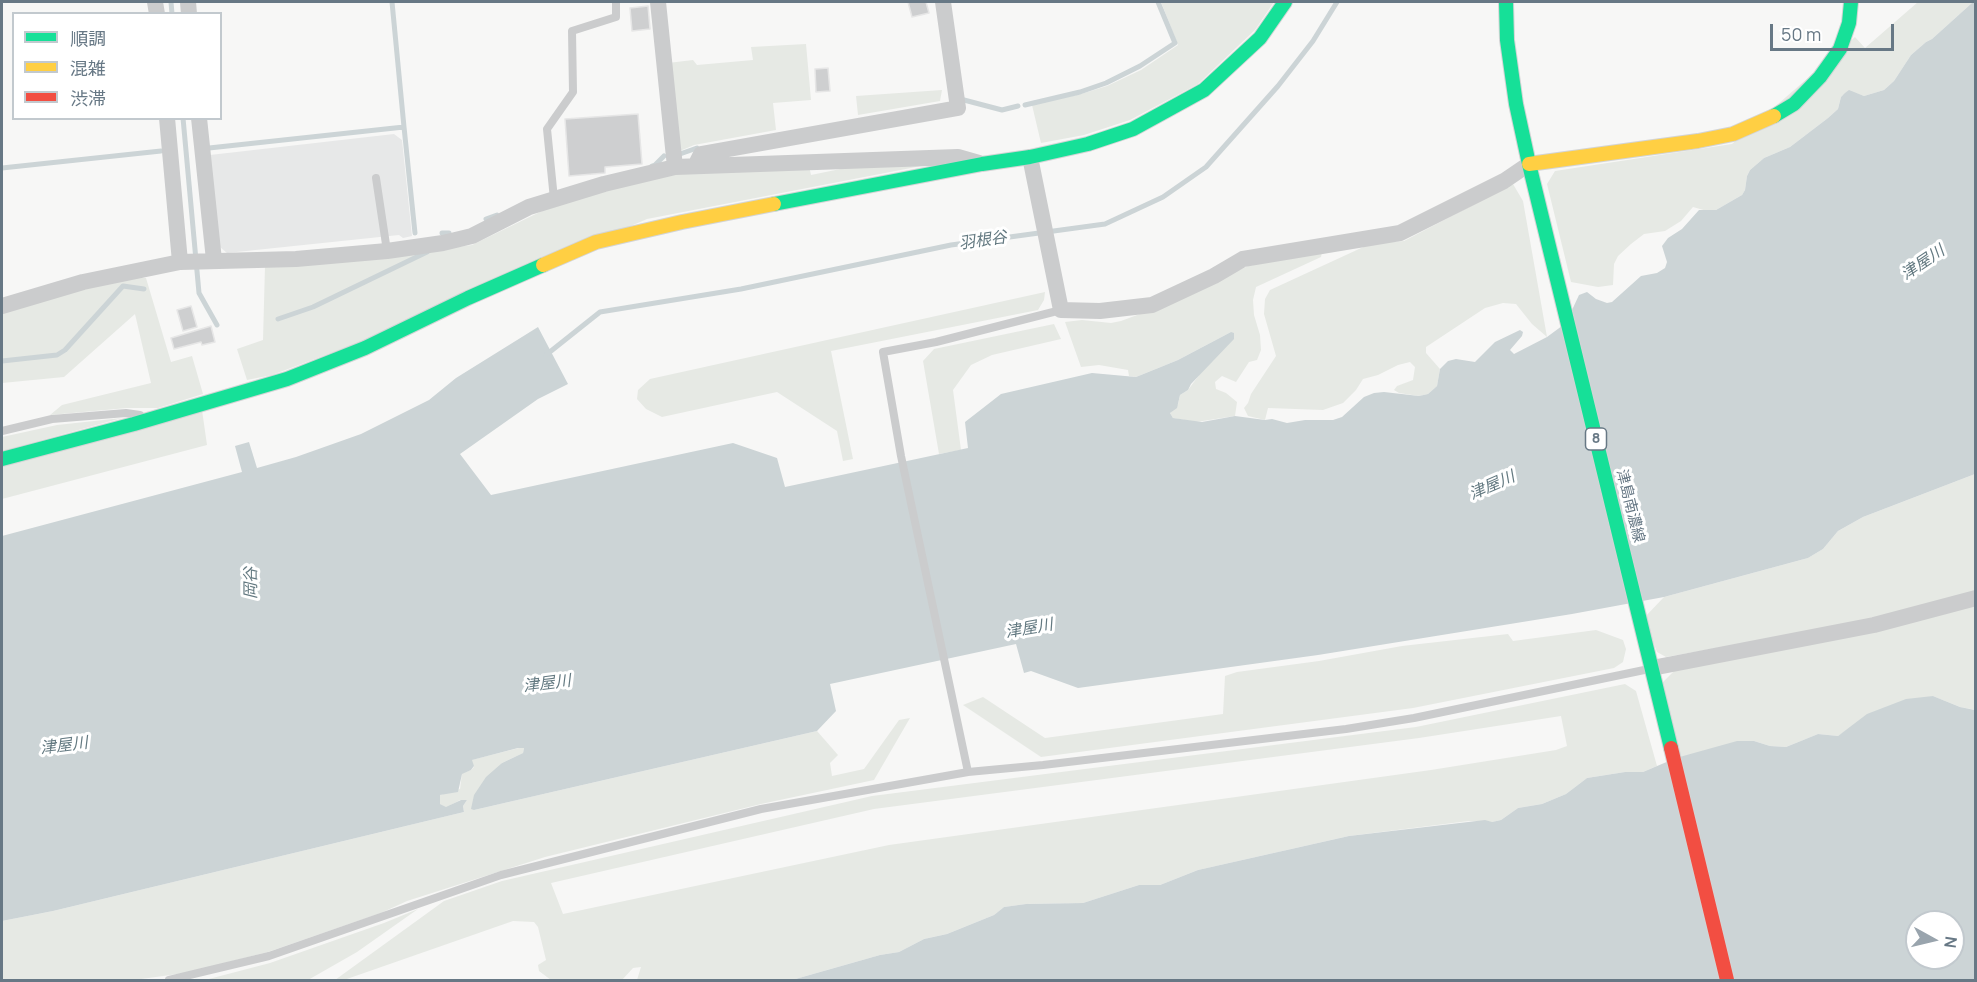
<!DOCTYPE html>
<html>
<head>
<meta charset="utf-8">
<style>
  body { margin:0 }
  #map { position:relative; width:1977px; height:982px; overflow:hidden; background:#f7f7f6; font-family:Manrope,"Noto Sans JP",sans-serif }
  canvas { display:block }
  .frame { position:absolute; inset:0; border:3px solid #677885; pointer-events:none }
  .legend { position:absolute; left:12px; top:12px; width:210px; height:108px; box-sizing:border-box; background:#fff; border:2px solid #c2c9ce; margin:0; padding:8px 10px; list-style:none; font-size:18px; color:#677885 }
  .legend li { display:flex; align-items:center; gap:12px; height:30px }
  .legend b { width:30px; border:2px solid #c2c9ce }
  .north { position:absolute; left:1905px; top:910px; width:60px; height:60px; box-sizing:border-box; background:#fff; border:2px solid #c2c9ce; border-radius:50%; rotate:98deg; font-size:16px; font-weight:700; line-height:24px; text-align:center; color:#677885 }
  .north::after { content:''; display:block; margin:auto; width:21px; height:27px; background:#99a4ad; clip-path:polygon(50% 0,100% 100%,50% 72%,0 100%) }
  .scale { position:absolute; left:1770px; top:24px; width:124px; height:27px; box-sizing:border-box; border:3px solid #677885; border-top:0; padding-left:8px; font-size:18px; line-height:21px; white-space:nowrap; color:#677885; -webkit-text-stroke:4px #fff; paint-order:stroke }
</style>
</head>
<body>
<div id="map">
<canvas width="1977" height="982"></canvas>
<div class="frame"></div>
<ul class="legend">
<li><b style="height:8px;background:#16e098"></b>順調</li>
<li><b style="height:8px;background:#ffcf43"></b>混雑</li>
<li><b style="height:8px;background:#f24e42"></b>渋滞</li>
</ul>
<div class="north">N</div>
<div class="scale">50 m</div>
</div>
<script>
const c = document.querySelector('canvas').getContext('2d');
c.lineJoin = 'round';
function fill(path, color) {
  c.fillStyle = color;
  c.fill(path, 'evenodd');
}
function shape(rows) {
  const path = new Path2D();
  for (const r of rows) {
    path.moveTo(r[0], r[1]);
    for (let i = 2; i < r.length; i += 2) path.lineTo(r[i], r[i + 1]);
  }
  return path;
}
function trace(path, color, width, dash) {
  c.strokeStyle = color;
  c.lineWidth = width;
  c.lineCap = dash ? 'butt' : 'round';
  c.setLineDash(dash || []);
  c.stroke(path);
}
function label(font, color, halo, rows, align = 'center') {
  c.font = font + ' Manrope,"Noto Sans JP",sans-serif';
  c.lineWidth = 6;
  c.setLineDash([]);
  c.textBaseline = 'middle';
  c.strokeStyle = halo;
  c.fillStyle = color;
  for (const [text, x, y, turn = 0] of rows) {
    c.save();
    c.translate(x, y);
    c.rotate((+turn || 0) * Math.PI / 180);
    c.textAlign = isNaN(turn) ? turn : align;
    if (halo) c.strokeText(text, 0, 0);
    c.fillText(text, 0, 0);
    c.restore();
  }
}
fill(shape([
  [394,134,402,140,412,236,403,238,399,235,227,253,220,247,210,155]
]), '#e7e8e8');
fill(shape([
  [1161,2,1274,2,1255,30,1198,84,1130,120,1084,135,1041,143,1032,105,1081,94,1107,86,1141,70,1178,45],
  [1918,2,1973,2,1932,39,1926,42,1911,55,1894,81,1884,90,1864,96,1849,91,1841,97,1838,109,1828,118,1790,147,1764,158,1750,170,1747,176,1745,190,1742,195,1716,210,1707,211,1693,207,1681,221,1665,231,1644,234,1631,244,1618,256,1614,264,1613,285,1598,287,1571,282,1547,184,1555,171,1732,144,1855,37,1865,48],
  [806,44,811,100,773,103,776,130,694,145,680,151,668,63,693,60,697,65,753,60,751,47],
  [942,90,940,101,858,115,856,96],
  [947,161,647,219,363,341,272,375,247,380,237,349,263,340,265,266,419,252,472,245,544,210,608,189,677,174,809,166,811,175,855,166],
  [1513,184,1523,201,1547,337,1532,324,1516,304,1503,303,1485,308,1426,347,1426,353,1440,369,1437,386,1428,394,1419,396,1399,393,1394,390,1397,386,1413,380,1415,367,1410,362,1398,365,1378,375,1363,379,1356,390,1343,403,1323,410,1268,408,1265,420,1248,416,1244,408,1248,403,1251,394,1276,356,1264,314,1265,299,1270,290,1372,243,1404,241],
  [1322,252,1321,257,1256,287,1253,300,1254,315,1260,335,1261,350,1257,360,1249,362,1236,382,1222,376,1215,382,1216,389,1226,393,1237,402,1235,416,1196,422,1173,418,1170,413,1178,404,1180,395,1188,390,1231,332,1178,360,1136,377,1129,376,1128,370,1099,365,1081,367,1065,322,1082,320,1111,323,1121,321,1156,308,1248,266],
  [124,276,146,278,171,362,192,356,203,394,158,408,127,408,50,415,62,405,151,383,135,314,64,377,2,383,2,309],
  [1045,292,1044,300,1038,310,831,351,853,459,843,461,837,431,777,392,662,417,646,409,637,399,638,390,650,379],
  [1054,324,1061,339,992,355,971,365,953,390,961,450,939,454,923,361,934,349],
  [202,410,207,445,2,499,2,467],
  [122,418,2,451,2,437,57,425],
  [1975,474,1975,592,1870,621,1666,657,1657,652,1644,618,1664,597,1808,558,1823,549,1838,531,1863,517],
  [1975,602,1976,710,1960,707,1933,696,1847,730,1838,736,1818,734,1786,747,1770,746,1754,741,1676,758,1661,684,1674,671],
  [1596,630,1623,640,1626,649,1623,662,1614,668,1413,708,1041,757,963,705,983,697,1045,738,1223,714,1225,676,1237,672,1319,661,1402,646,1508,634,1513,641],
  [1625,684,1636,691,1657,766,1643,772,1625,772,1587,778,1566,794,1542,804,1518,808,1501,820,1492,822,1469,821,1349,836,1198,870,1160,885,1139,885,1083,903,1026,904,1004,907,994,915,947,934,924,939,899,952,880,955,792,980,637,980,641,967,633,968,622,980,551,980,539,971,538,965,546,960,538,927,534,922,513,921,344,980,335,980,444,901,502,881,872,796,1416,727],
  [1561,716,1567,746,1556,750,1431,770,889,845,563,914,551,883,874,809,1419,738],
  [910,718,874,780,761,804,545,857,407,901,381,913,268,952,185,973,134,980,2,980,2,921,53,911,464,812,463,806,467,800,460,800,446,808,440,804,440,795,460,789,462,773,471,770,474,767,471,760,519,748,524,748,523,753,502,763,474,803,474,810,817,731,838,755,830,763,832,776,864,769,899,720],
  [418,909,357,952,308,980,205,980,270,963,384,923]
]), '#e6e9e4');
fill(shape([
  [1973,2,1975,2,1975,474,1863,517,1838,531,1823,549,1808,558,1664,597,1572,614,1318,655,1078,688,1031,671,1024,673,1016,644,830,684,836,711,817,731,474,810,471,809,474,795,486,777,502,763,523,753,524,748,518,748,472,760,474,766,471,770,462,774,458,792,440,795,440,804,446,807,461,800,467,800,463,806,464,812,53,911,2,921,2,536,242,472,235,446,249,442,257,468,296,457,361,434,429,400,456,378,538,327,568,384,538,399,460,454,491,495,733,443,777,458,785,487,968,448,965,422,1001,394,1092,373,1136,377,1178,360,1231,332,1234,333,1234,339,1191,384,1188,390,1180,395,1177,408,1170,413,1173,418,1202,422,1235,416,1265,420,1272,419,1287,423,1305,420,1333,420,1342,417,1364,397,1374,393,1384,392,1419,396,1428,394,1437,386,1440,369,1448,361,1456,359,1475,362,1495,342,1520,330,1523,332,1522,336,1510,350,1514,354,1547,337,1566,323,1579,295,1587,292,1596,299,1607,303,1612,302,1641,276,1657,273,1665,268,1667,262,1662,246,1668,238,1682,229,1699,210,1716,210,1742,195,1745,190,1747,176,1750,170,1764,158,1790,147,1828,118,1838,109,1841,97,1845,93,1849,90,1864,96,1884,90,1894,81,1911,55,1926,42,1932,39],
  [1933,696,1960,707,1975,710,1975,980,792,980,880,955,899,952,924,939,947,934,994,915,1004,907,1026,904,1083,903,1139,885,1160,885,1198,870,1349,836,1485,820,1492,822,1501,820,1518,808,1542,804,1566,794,1587,778,1625,772,1643,772,1676,758,1737,741,1754,741,1770,746,1786,747,1818,734,1838,736,1867,714,1906,699],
  [1917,922,1953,922,1953,958,1917,958]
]), '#ccd4d6');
trace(shape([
  [171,2,172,14],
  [964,100,1002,110,1018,106],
  [1025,105,1080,92,1106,83,1140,66,1175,43,1158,2],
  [183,118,199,293,217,325],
  [404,127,415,233],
  [209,148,404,127,392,2],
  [680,154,697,148],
  [652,166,655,165,664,156],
  [2,168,161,151],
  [486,219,497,215],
  [442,233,449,233],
  [278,319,313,307,427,252],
  [546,355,600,312,741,289,951,245,1105,224,1163,197,1206,167,1278,86,1313,41,1337,2],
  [2,361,57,355,65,350,123,286,144,289]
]), '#ccd4d6', 5);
const building = shape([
  [908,2,926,2,929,13,912,17,908,2],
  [648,6,650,29,632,31,630,8,648,6],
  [828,68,830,91,816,92,815,69,828,68],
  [638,114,642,164,605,167,605,173,569,176,565,119,638,114],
  [191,306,197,327,183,331,177,310,191,306],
  [211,326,215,342,202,345,201,342,174,349,171,338,211,326]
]);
fill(building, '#cecfd0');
trace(building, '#e6e6e6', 1.5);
const fast = shape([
  [1506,2,1507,40,1516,104,1529,164,1671,748],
  [1774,116,1794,104,1820,77,1840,49,1849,23,1851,2],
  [774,204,982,164,1030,157,1088,144,1133,129,1204,90,1260,38,1285,2],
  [2,459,134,424,287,379,365,348,468,298,543,265]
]);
const slow = shape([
  [1529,164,1698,141,1733,134,1774,116],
  [543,265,596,242,682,222,774,204]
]);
const jam = shape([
  [1671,748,1727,980]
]);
trace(fast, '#d3d4d5', 16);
trace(slow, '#d3d4d5', 16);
trace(jam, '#d3d4d5', 16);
trace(shape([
  [376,178,387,251],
  [554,199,547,129,573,92,572,31,616,17,616,2],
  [2,431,52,419,126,413,140,415],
  [968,772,901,456,883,352,936,342,1061,310],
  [169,980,269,956,501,875,761,809,968,772,1043,765,1346,729,1414,718,1649,669]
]), '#cbcccd', 8);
trace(shape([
  [155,2,157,14],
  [188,2,189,14],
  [658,2,675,167],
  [167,118,180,262],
  [199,118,214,260],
  [1030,157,1061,310,1100,311,1152,305,1214,276,1243,259,1400,233,1504,181,1529,164],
  [695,166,701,154,958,108,943,2],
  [2,306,83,282,180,262,296,259,387,251,443,243,472,236,529,207,604,184,675,167,958,157,979,163],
  [1652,668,1874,625,1976,598]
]), '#cbcccd', 16);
trace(fast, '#16e098', 14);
trace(slow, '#ffcf43', 14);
trace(jam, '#f24e42', 14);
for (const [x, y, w] of [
  [1596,439,21]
]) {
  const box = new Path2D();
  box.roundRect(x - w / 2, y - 11, w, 22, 4.5);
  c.fillStyle = '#fff';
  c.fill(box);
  trace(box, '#677885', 1.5);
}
label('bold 14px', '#677885', null, [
  ["8",1596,439]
]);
label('15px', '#677885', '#fff', [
  ["津島南濃線",1630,506,76]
]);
label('italic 16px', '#637981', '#fff', [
  ["羽根谷",983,241,-8],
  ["津屋川",1923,263,-34],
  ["津屋川",1492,486,-24],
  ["岡谷",252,583,-90],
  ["津屋川",1029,629,-10],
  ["津屋川",547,684,-7],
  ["津屋川",64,746,-7]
]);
</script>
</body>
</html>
